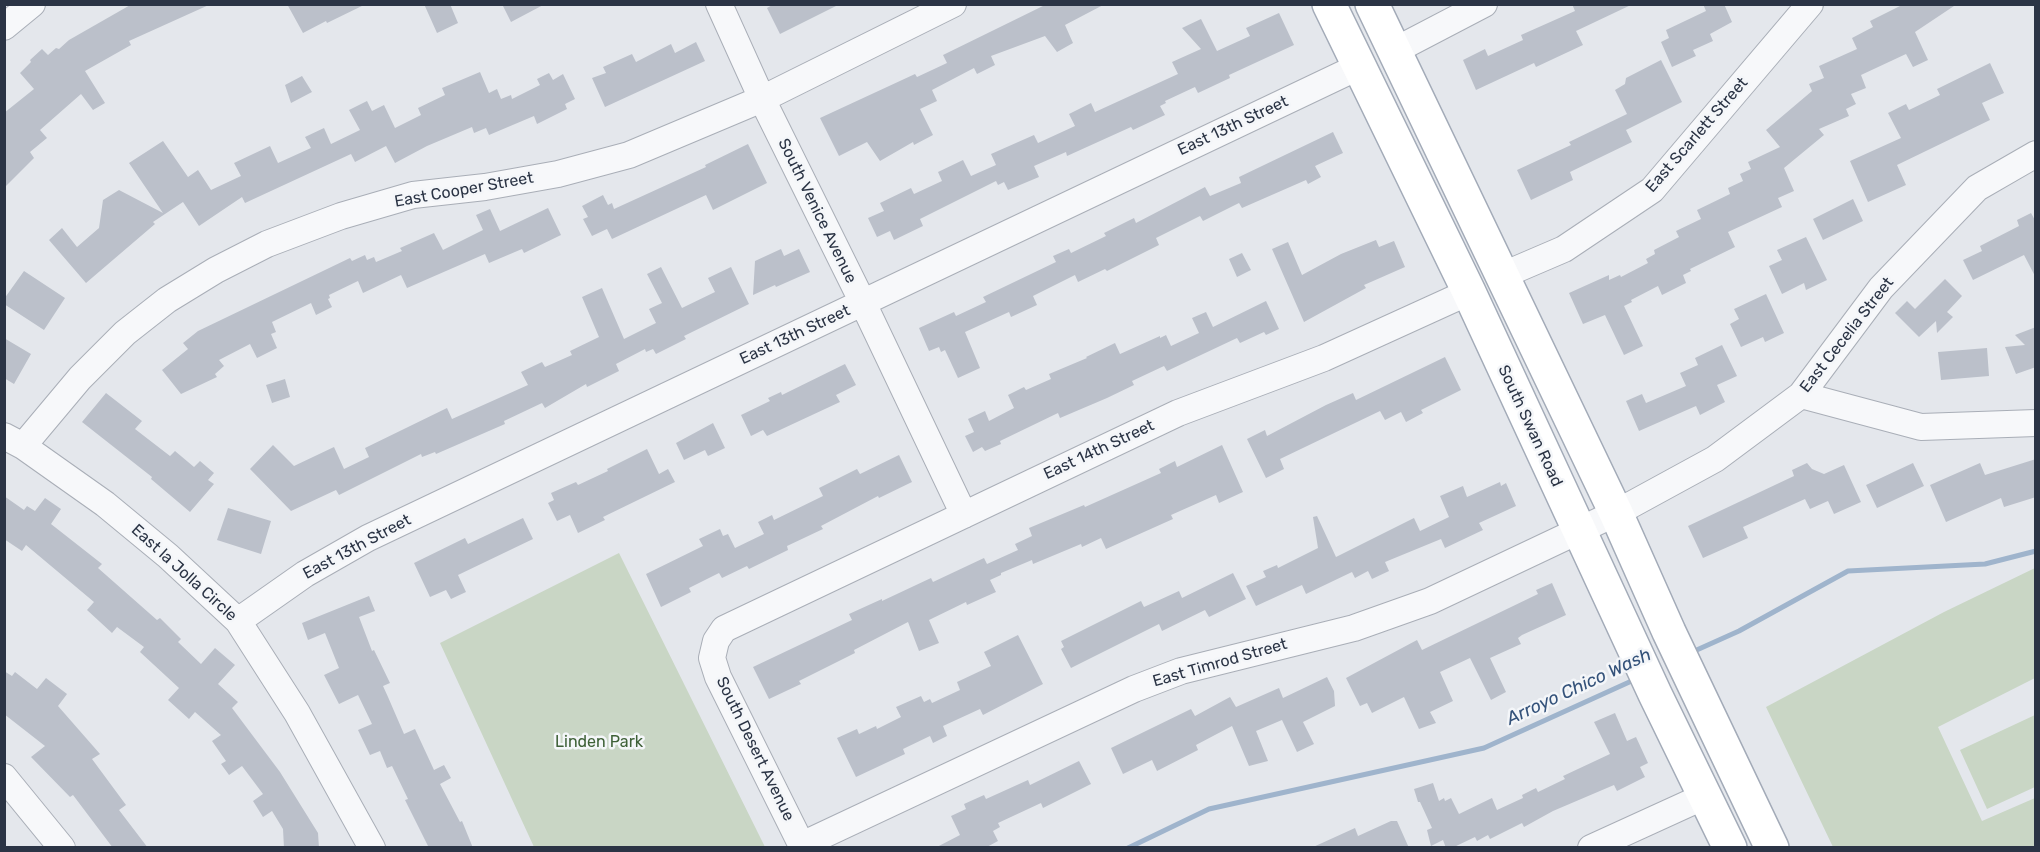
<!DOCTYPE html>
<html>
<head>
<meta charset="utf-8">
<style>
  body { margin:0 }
  #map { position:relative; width:2040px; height:852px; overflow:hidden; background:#e4e7ec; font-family:Rubik,sans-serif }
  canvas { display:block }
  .frame { position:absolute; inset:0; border:6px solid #2b3445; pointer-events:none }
</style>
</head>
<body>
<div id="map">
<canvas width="2040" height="852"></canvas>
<div class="frame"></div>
</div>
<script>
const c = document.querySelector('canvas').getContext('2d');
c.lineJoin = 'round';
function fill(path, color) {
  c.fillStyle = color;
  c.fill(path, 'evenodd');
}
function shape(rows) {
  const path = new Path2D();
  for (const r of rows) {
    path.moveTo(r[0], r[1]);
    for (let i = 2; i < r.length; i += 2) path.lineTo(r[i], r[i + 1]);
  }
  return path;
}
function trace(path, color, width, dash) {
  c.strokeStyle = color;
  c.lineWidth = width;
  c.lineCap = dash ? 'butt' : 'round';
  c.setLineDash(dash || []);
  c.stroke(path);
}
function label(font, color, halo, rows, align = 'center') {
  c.font = font + ' Rubik,sans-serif';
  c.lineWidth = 5;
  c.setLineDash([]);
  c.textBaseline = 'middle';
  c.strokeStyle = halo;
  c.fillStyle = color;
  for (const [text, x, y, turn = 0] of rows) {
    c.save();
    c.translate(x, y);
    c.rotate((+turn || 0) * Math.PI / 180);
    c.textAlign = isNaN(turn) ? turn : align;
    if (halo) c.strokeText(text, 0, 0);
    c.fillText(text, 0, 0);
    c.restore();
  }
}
fill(shape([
  [619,553,765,847,534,847,440,643],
  [2035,568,2035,678,1938,727,1982,821,2035,798,2035,847,1833,847,1766,707,1944,612],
  [2035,715,2035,787,1987,809,1960,750]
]), '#c9d6c5');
trace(shape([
  [1690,653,1739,631,1848,571,1985,564,2036,551],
  [1128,848,1209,809,1484,748,1636,679]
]), '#9fb4cc', 5);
fill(shape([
  [132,4,211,4,129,41,131,45,85,71,105,103,93,110,81,94,40,130,47,138,30,152,34,158,4,188,4,113,34,89,20,73,31,62,30,60,42,49,48,55,56,48,59,49,69,40],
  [287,4,366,4,327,23,326,21,303,33],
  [424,4,450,4,458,23,437,33],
  [502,4,545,4,511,22],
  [774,4,840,4,780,34,767,8],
  [1047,4,1105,4,1065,25,1073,43,1057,52,1045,36,991,56,995,65,977,74,974,68,932,90,937,101,920,109,933,135,914,145,913,142,880,161,867,142,839,156,820,118,915,74,917,77,947,63,943,55],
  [1572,4,1633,4,1576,31,1583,45,1536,67,1534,63,1476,90,1463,60,1485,49,1488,56,1523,40,1521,35,1575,11],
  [1703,4,1724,4,1732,22,1710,34,1713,41,1693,50,1696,56,1672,67,1661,42,1669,38,1666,30,1706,11],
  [1904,4,1957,4,1915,32,1928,60,1913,67,1906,54,1861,75,1866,88,1851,94,1856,104,1846,109,1849,116,1819,129,1824,135,1784,168,1794,191,1778,198,1782,207,1728,232,1735,247,1690,269,1691,271,1683,275,1686,283,1662,295,1658,286,1631,300,1632,302,1624,306,1643,346,1624,355,1605,315,1583,324,1569,293,1609,275,1609,280,1620,275,1621,277,1648,263,1646,259,1655,254,1654,250,1679,237,1676,231,1701,219,1697,210,1730,194,1728,188,1743,181,1740,174,1751,169,1748,162,1780,147,1766,130,1812,91,1809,84,1824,78,1819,66,1857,49,1852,38,1873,27,1870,21],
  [1279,13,1294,45,1229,75,1230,78,1198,93,1195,87,1165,101,1166,103,1160,106,1165,115,1133,130,1131,127,1067,156,1066,152,1034,166,1039,177,1008,190,1004,182,998,185,996,181,920,219,923,226,894,240,890,231,877,237,868,218,884,211,880,203,911,188,914,194,942,181,938,172,963,160,971,176,996,165,991,154,1034,135,1038,143,1075,126,1069,114,1091,103,1095,112,1178,74,1172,62,1201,49,1182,28,1201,19,1217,51,1250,36,1246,28],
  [696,42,705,61,605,107,592,78,606,73,603,67,632,54,636,62,671,44,675,53],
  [1661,60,1682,102,1626,130,1632,142,1570,172,1573,180,1531,200,1517,170,1571,145,1569,142,1627,114,1615,90,1625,84,1626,78],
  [1990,63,2004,93,1982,103,1990,120,1897,165,1906,185,1868,202,1850,161,1901,138,1888,113,1906,104,1909,110,1940,95,1937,89],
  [480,72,489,93,497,89,501,99,511,95,512,99,540,85,537,79,549,73,553,80,563,74,575,99,565,104,567,109,537,124,534,116,489,135,486,128,474,133,472,127,427,146,395,163,386,146,355,162,351,154,245,203,242,197,199,226,183,202,153,222,155,224,86,283,49,240,62,228,77,247,99,228,103,200,119,190,163,213,129,163,163,141,188,177,198,170,211,190,241,176,234,163,270,146,278,163,311,148,305,137,324,128,331,144,360,130,349,110,367,101,372,111,384,105,395,128,421,115,418,108,445,95,442,88],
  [302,76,312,92,291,103,285,85],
  [1333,132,1343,153,1315,166,1321,177,1308,184,1306,180,1242,208,1239,203,1203,221,1200,216,1156,238,1159,245,1107,271,1105,269,1078,282,1075,275,1033,296,1037,305,1011,317,1009,312,965,332,980,368,958,378,945,350,941,352,939,347,929,351,919,328,954,312,956,316,986,302,983,297,1056,262,1053,256,1069,249,1071,253,1106,236,1104,233,1134,218,1136,223,1205,187,1210,196,1241,183,1239,177],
  [748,144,767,183,713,210,706,195,612,239,607,229,592,236,583,219,588,217,582,206,603,195,608,205,612,203,614,209,706,167,705,165],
  [1853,199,1863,221,1823,240,1813,219],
  [548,208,561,235,524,253,522,249,489,263,485,254,407,288,401,275,363,293,358,281,329,295,330,298,328,299,332,307,316,315,311,303,272,322,276,332,271,334,277,348,257,358,250,344,219,360,224,366,215,374,217,377,181,394,162,370,188,349,183,343,198,331,350,258,352,261,365,255,367,260,374,257,376,262,402,251,400,248,434,233,443,250,483,230,476,215,490,209,500,231],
  [2031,213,2036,222,2036,278,2024,255,1973,280,1963,260,1982,251,1980,246,2019,226,2017,220],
  [1806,237,1827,280,1806,290,1804,283,1782,294,1769,266,1782,260,1777,250],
  [1376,240,1379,247,1394,241,1405,267,1364,285,1366,288,1304,322,1272,249,1288,242,1302,275,1341,254],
  [781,249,784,256,799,249,810,272,776,287,775,285,753,295,755,261],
  [1242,253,1251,270,1237,277,1229,259],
  [661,267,682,308,715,292,708,278,731,267,749,304,684,336,686,339,656,354,653,349,646,352,645,349,616,364,619,371,587,387,586,384,545,408,542,403,504,421,505,424,436,454,435,452,422,457,421,454,339,495,336,490,291,511,250,469,273,445,294,466,334,447,344,469,369,457,365,448,447,408,452,419,528,385,521,372,542,362,545,367,572,355,570,351,599,337,582,297,602,288,624,339,656,323,649,309,662,303,647,274],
  [24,271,65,298,44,330,4,304,4,299],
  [1945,279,1962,296,1947,312,1953,317,1937,333,1936,321,1919,337,1895,313,1907,301,1915,309],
  [1766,294,1784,333,1765,342,1763,337,1741,347,1730,324,1739,319,1734,309],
  [1266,301,1279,329,1266,335,1264,332,1240,343,1237,338,1167,371,1164,366,1132,381,1134,385,1107,398,1060,418,1058,413,1000,441,1001,444,985,451,982,447,973,452,965,436,974,432,968,419,985,411,989,421,1014,408,1008,395,1024,387,1026,390,1051,379,1049,374,1087,358,1086,357,1115,343,1120,354,1160,336,1160,338,1166,335,1171,346,1199,333,1192,318,1206,312,1213,327],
  [2036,327,2036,367,2016,374,2005,347,2025,345,2015,335],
  [4,338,31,354,14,384,4,378],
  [1722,345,1737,376,1717,385,1725,402,1700,415,1696,406,1639,431,1626,401,1642,394,1646,403,1686,386,1680,373,1698,365,1695,358],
  [1987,348,1989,376,1941,380,1938,352],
  [1445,357,1461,390,1421,410,1423,413,1406,422,1401,412,1385,420,1380,411,1280,459,1284,469,1266,478,1247,439,1265,430,1267,436,1326,405,1353,393,1356,400],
  [845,364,856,385,836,395,840,402,767,436,763,430,751,436,741,415,770,401,768,398,781,392,782,395],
  [285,379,290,397,272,403,266,385],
  [106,393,142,421,135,429,170,456,175,451,194,467,200,461,214,473,208,480,214,484,190,512,151,479,152,477,82,422],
  [713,423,725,448,708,456,705,450,684,460,676,443],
  [1222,445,1243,492,1219,503,1216,495,1171,515,1173,519,1106,549,1101,538,1082,547,1081,544,1033,564,1032,560,1001,573,1001,575,990,580,996,592,967,605,966,602,929,620,939,643,919,651,908,622,854,650,855,653,799,681,801,684,769,699,753,667,852,620,849,614,882,599,882,601,931,578,933,582,984,558,987,564,1018,550,1015,544,1032,536,1029,528,1084,505,1085,507,1161,473,1159,469,1175,461,1177,467],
  [647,449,659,474,668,469,675,482,603,517,605,520,578,533,570,515,557,521,548,503,554,500,551,493,576,482,578,485,608,471,607,469],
  [899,455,912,482,879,498,878,496,821,526,823,529,787,546,788,550,749,569,747,566,722,578,719,573,689,588,691,592,661,607,646,574,703,546,699,539,720,529,723,536,728,534,735,548,764,534,758,522,772,515,774,520,823,496,819,488,857,469,860,474],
  [2036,459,2036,497,2004,507,2001,498,1946,522,1930,485,1980,463,1985,475],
  [1807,463,1812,469,1824,474,1844,465,1861,502,1834,514,1828,501,1810,509,1805,499,1743,527,1748,538,1703,558,1688,526,1794,476,1792,470],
  [1913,463,1924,486,1877,508,1866,485],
  [1500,482,1501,486,1506,483,1516,506,1479,523,1483,530,1445,548,1441,539,1385,562,1389,571,1372,579,1368,571,1355,578,1352,572,1306,594,1302,585,1256,606,1246,586,1266,577,1263,571,1277,565,1278,568,1318,548,1313,517,1317,516,1336,557,1414,518,1420,531,1449,517,1440,496,1463,486,1467,497],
  [4,496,24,510,27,506,35,511,45,498,61,509,51,524,102,564,98,568,157,620,160,618,181,639,178,642,201,664,215,648,235,665,218,684,238,702,232,708,280,772,318,833,319,848,284,848,283,829,272,811,263,817,253,801,263,794,242,766,229,775,221,764,226,761,212,741,221,735,195,712,189,719,168,700,179,688,140,652,144,647,117,627,112,633,87,610,94,602,26,545,22,551,4,539],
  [228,508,271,521,261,554,217,540],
  [523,518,533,539,458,575,466,592,451,599,446,590,430,597,414,563,465,538,468,544],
  [1233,573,1246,599,1209,617,1205,610,1162,631,1159,624,1071,668,1061,649,1064,647,1061,641,1141,601,1144,607,1179,591,1182,598],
  [1552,583,1566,615,1522,635,1518,638,1521,644,1490,658,1506,692,1491,700,1470,658,1440,672,1453,701,1430,712,1436,723,1419,729,1404,697,1372,713,1367,703,1360,706,1346,678,1417,640,1422,650,1538,594,1536,590],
  [369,596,375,611,359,617,372,651,374,650,390,683,383,686,388,697,404,734,415,729,434,770,444,765,451,778,440,784,460,822,462,821,473,848,429,848,405,800,408,799,392,766,387,768,380,751,370,755,358,730,372,724,358,695,339,704,324,675,339,668,325,633,308,640,302,623],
  [1018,635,1043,684,983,715,980,709,943,726,947,736,933,743,930,736,903,749,905,754,856,777,837,738,857,729,859,734,876,726,877,729,901,717,896,707,921,696,924,702,930,699,932,703,960,690,957,682,991,666,984,652],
  [4,671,12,676,15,672,37,689,46,678,67,694,58,706,100,754,92,759,126,805,119,810,148,848,113,848,73,795,70,797,31,757,45,746,4,714],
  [1327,677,1334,691,1335,706,1303,722,1314,744,1297,752,1282,720,1256,731,1268,761,1249,766,1232,726,1196,745,1198,750,1157,771,1152,760,1123,774,1111,748,1191,709,1195,716,1230,697,1236,707,1279,688,1283,698],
  [1615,713,1627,741,1636,737,1648,763,1640,767,1645,777,1617,791,1614,785,1553,811,1524,827,1522,823,1490,839,1488,835,1477,841,1475,837,1452,848,1446,848,1443,840,1431,846,1427,830,1432,828,1420,802,1418,802,1414,789,1433,783,1439,801,1444,798,1445,801,1451,798,1459,814,1492,798,1497,810,1523,798,1522,795,1536,788,1538,792,1565,779,1563,776,1610,754,1594,722],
  [1079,761,1091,784,1043,808,1041,803,998,823,1000,827,993,831,998,841,985,848,935,848,960,835,951,816,966,809,964,804,984,795,986,799,1028,780,1030,785],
  [1391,821,1397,821,1409,848,1311,848,1355,828,1358,836]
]), '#bbc0ca');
const minor = shape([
  [719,4,762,99,863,303,964,515],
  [4,27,32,4],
  [1394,51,1484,4],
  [1501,276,1564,249,1652,190,1810,4],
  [1801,395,1921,427,2036,423],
  [4,436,23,446,105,504,168,556,238,621,297,713,372,848],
  [23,446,80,378,125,333,167,300,216,270,267,244,341,216,413,195,485,187,558,174,629,155,762,99,953,4],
  [238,621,305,574,368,538,1360,66],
  [4,777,62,848],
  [802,845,1134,689,1181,671,1354,628,1430,601,1616,513,1715,459,1801,395,1881,288,1977,188,2036,154],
  [803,848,718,677,712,658,716,641,724,629,1178,413,1324,358,1469,292],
  [1591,848,1705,796]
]);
const major = shape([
  [1329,4,1469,292,1655,694,1730,848],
  [1372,4,1616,513,1669,632,1772,848]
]);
trace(minor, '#a9aeb7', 28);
trace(major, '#a3abb8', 36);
trace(minor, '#f7f8fa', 26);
trace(major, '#fff', 33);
label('16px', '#2b3445', '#f4f6f9', [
  ["East 13th Street",1233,126,-25],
  ["East Scarlett Street",1697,135,-49],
  ["East Cooper Street",464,190,-10],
  ["South Venice Avenue",817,211,64],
  ["East 13th Street",795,335,-25],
  ["East Cecelia Street",1847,335,-52],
  ["South Swan Road",1530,426,65],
  ["East 14th Street",1099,450,-25],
  ["East 13th Street",357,547,-28],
  ["East la Jolla Circle",184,573,42],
  ["East Timrod Street",1220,663,-16],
  ["South Desert Avenue",755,749,64]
]);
label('16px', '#3f6138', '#f4f6f9', [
  ["Linden Park",599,742]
]);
label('italic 18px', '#34527a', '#f4f6f9', [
  ["Arroyo Chico Wash",1579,687,-25]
]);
</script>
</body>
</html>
